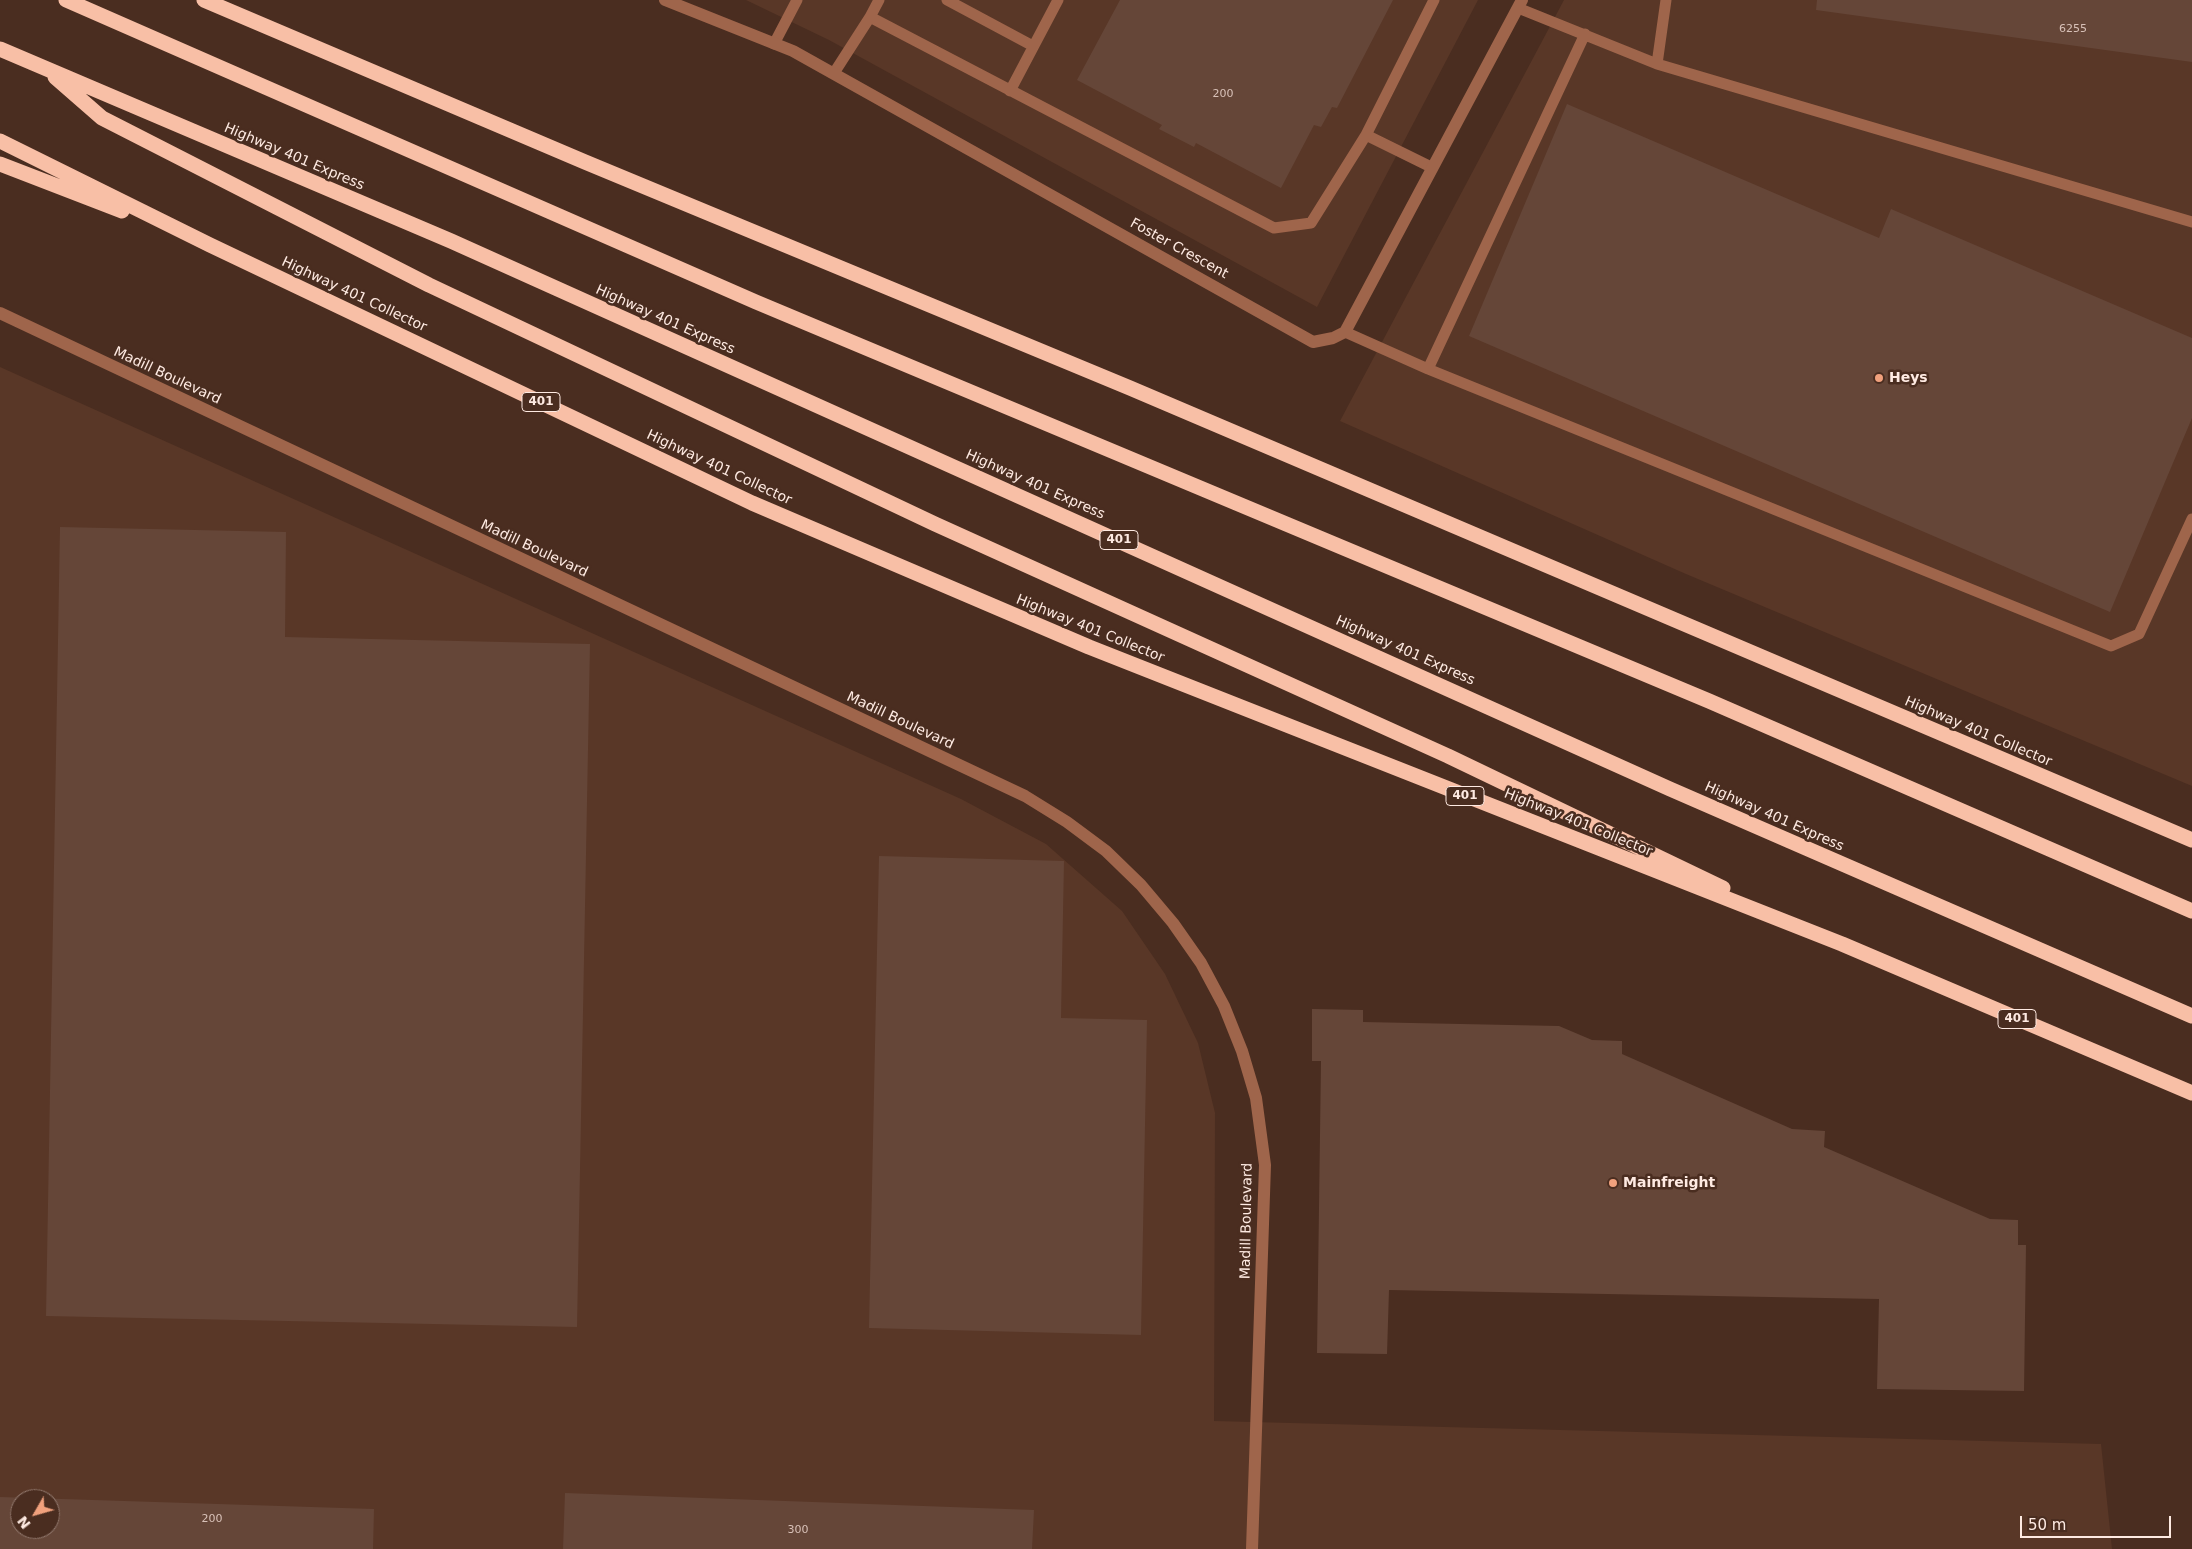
<!DOCTYPE html>
<html>
<head>
<meta charset="utf-8">
<style>
  body { margin:0 }
  #map { position:relative; width:2192px; height:1549px; overflow:hidden; background:#4a2d20; font-family:"DejaVu Sans",sans-serif }
  canvas { display:block }
  .north { position:absolute; left:10px; top:1489px; width:50px; height:50px; box-sizing:border-box; background:#4a2d20; border:1px solid #92796e; border-radius:50%; rotate:232deg; font-size:14px; font-weight:700; line-height:20px; text-align:center; color:#feeae2 }
  .north::after { content:''; display:block; margin:auto; width:18px; height:22px; background:#f1a17d; clip-path:polygon(50% 0,100% 100%,50% 72%,0 100%) }
  .scale { position:absolute; left:2020px; top:1516px; width:151px; height:22px; box-sizing:border-box; border:2px solid #feeae2; border-top:0; padding-left:6px; font-size:15px; line-height:18px; white-space:nowrap; color:#feeae2; -webkit-text-stroke:4px #4a2d20; paint-order:stroke }
</style>
</head>
<body>
<div id="map">
<canvas width="2192" height="1549"></canvas>
<div class="north">N</div>
<div class="scale">50 m</div>
</div>
<script>
const c = document.querySelector('canvas').getContext('2d');
c.lineJoin = 'round';
function fill(path, color) {
  c.fillStyle = color;
  c.fill(path, 'evenodd');
}
function shape(rows) {
  const path = new Path2D();
  for (const r of rows) {
    path.moveTo(r[0], r[1]);
    for (let i = 2; i < r.length; i += 2) path.lineTo(r[i], r[i + 1]);
  }
  return path;
}
function trace(path, color, width, dash) {
  c.strokeStyle = color;
  c.lineWidth = width;
  c.lineCap = dash ? 'butt' : 'round';
  c.setLineDash(dash || []);
  c.stroke(path);
}
function label(font, color, halo, rows, align = 'center') {
  c.font = font + ' "DejaVu Sans",sans-serif';
  c.lineWidth = 5;
  c.setLineDash([]);
  c.textBaseline = 'middle';
  c.strokeStyle = halo;
  c.fillStyle = color;
  for (const [text, x, y, turn = 0] of rows) {
    c.save();
    c.translate(x, y);
    c.rotate((+turn || 0) * Math.PI / 180);
    c.textAlign = isNaN(turn) ? turn : align;
    if (halo) c.strokeText(text, 0, 0);
    c.fillText(text, 0, 0);
    c.restore();
  }
}
fill(shape([
  [746,0,1478,0,1317,307,829,40],
  [1564,0,2192,0,2192,786,1686,574,1340,421],
  [0,367,961,799,1046,844,1122,911,1165,974,1198,1043,1215,1113,1214,1421,2101,1444,2112,1549,0,1549],
  [20,1499,50,1499,50,1529,20,1529]
]), '#593727');
fill(shape([
  [1120,0,1393,0,1337,108,1332,107,1321,127,1314,125,1281,188,1196,143,1194,147,1159,129,1162,125,1077,80],
  [1817,0,2192,0,2192,62,1816,10],
  [1567,104,1879,238,1891,209,2192,338,2192,418,2110,612,1469,336],
  [60,527,286,532,285,637,590,644,577,1327,46,1316],
  [879,856,1064,861,1061,1018,1147,1020,1141,1335,869,1328],
  [1312,1009,1363,1010,1363,1022,1559,1026,1592,1040,1622,1041,1622,1054,1792,1129,1825,1131,1824,1147,1990,1219,2018,1220,2018,1245,2026,1245,2024,1391,1877,1389,1879,1299,1389,1290,1387,1354,1317,1353,1321,1061,1312,1061],
  [565,1493,1034,1510,1032,1549,563,1549],
  [0,1497,374,1509,373,1549,0,1549],
  [20,1499,50,1499,50,1529,20,1529]
]), '#654638');
trace(shape([
  [947,0,1033,46],
  [1518,8,1657,64,2192,222],
  [870,17,879,0],
  [774,44,797,0],
  [1657,64,1666,0],
  [834,73,870,17,1274,228,1311,223,1366,135],
  [1010,91,1058,0],
  [1431,167,1366,135,1434,0],
  [1345,332,1428,369,1585,34],
  [1428,369,2111,646,2139,634,2192,519]
]), '#9f654b', 11);
trace(shape([
  [665,0,793,51,1313,342,1333,338,1345,332,1522,0],
  [0,313,1025,796,1067,822,1106,851,1141,885,1173,923,1201,963,1224,1006,1242,1051,1256,1098,1265,1165,1252,1549]
]), '#9f654b', 12);
trace(shape([
  [66,0,756,302,1709,701,2192,911],
  [204,0,585,162,1130,388,2192,840],
  [0,49,451,241,1670,789,2192,1016],
  [55,77,102,118,429,285,935,524,1448,756,1723,888],
  [0,141,210,245,752,503,1089,647,1842,944,2192,1093],
  [0,164,122,211]
]), '#f8bfa6', 15);
for (const [x, y, r, color] of [
  [1879,378,5,"#f1a17d"],
  [1613,1183,5,"#f1a17d"]
]) {
  const dot = new Path2D();
  dot.arc(x, y, r, 0, 2 * Math.PI);
  c.fillStyle = color;
  c.fill(dot);
  trace(dot, '#4a2d20', 2);
}
label('11px', '#d8c1b8', null, [
  ["6255",2073,29],
  ["200",1223,94],
  ["200",212,1519],
  ["300",798,1530]
]);
for (const [x, y, w] of [
  [541,402,38],
  [1119,540,38],
  [1465,796,38],
  [2017,1019,38]
]) {
  const box = new Path2D();
  box.roundRect(x - w / 2, y - 9.5, w, 19, 4);
  c.fillStyle = '#4a2d20';
  c.fill(box);
  trace(box, '#feeae2', 1);
}
label('bold 12px', '#feeae2', null, [
  ["401",541,402],
  ["401",1119,540],
  ["401",1465,796],
  ["401",2017,1019]
]);
label('14px', '#feeae2', '#4a2d20', [
  ["Highway 401 Express",294,157,23],
  ["Foster Crescent",1179,249,29],
  ["Highway 401 Collector",354,295,25],
  ["Highway 401 Express",665,320,24],
  ["Madill Boulevard",167,376,25],
  ["Highway 401 Collector",719,468,25],
  ["Highway 401 Express",1035,485,24],
  ["Madill Boulevard",534,549,25],
  ["Highway 401 Collector",1090,629,22],
  ["Highway 401 Express",1405,651,24],
  ["Madill Boulevard",900,721,25],
  ["Highway 401 Collector",1978,732,23],
  ["Highway 401 Express",1774,817,24],
  ["Highway 401 Collector",1578,823,22],
  ["Madill Boulevard",1247,1221,-89]
]);
label('bold 14px', '#feeae2', '#4a2d20', [
  ["Heys",1889,378],
  ["Mainfreight",1623,1183]
], 'left');
</script>
</body>
</html>
